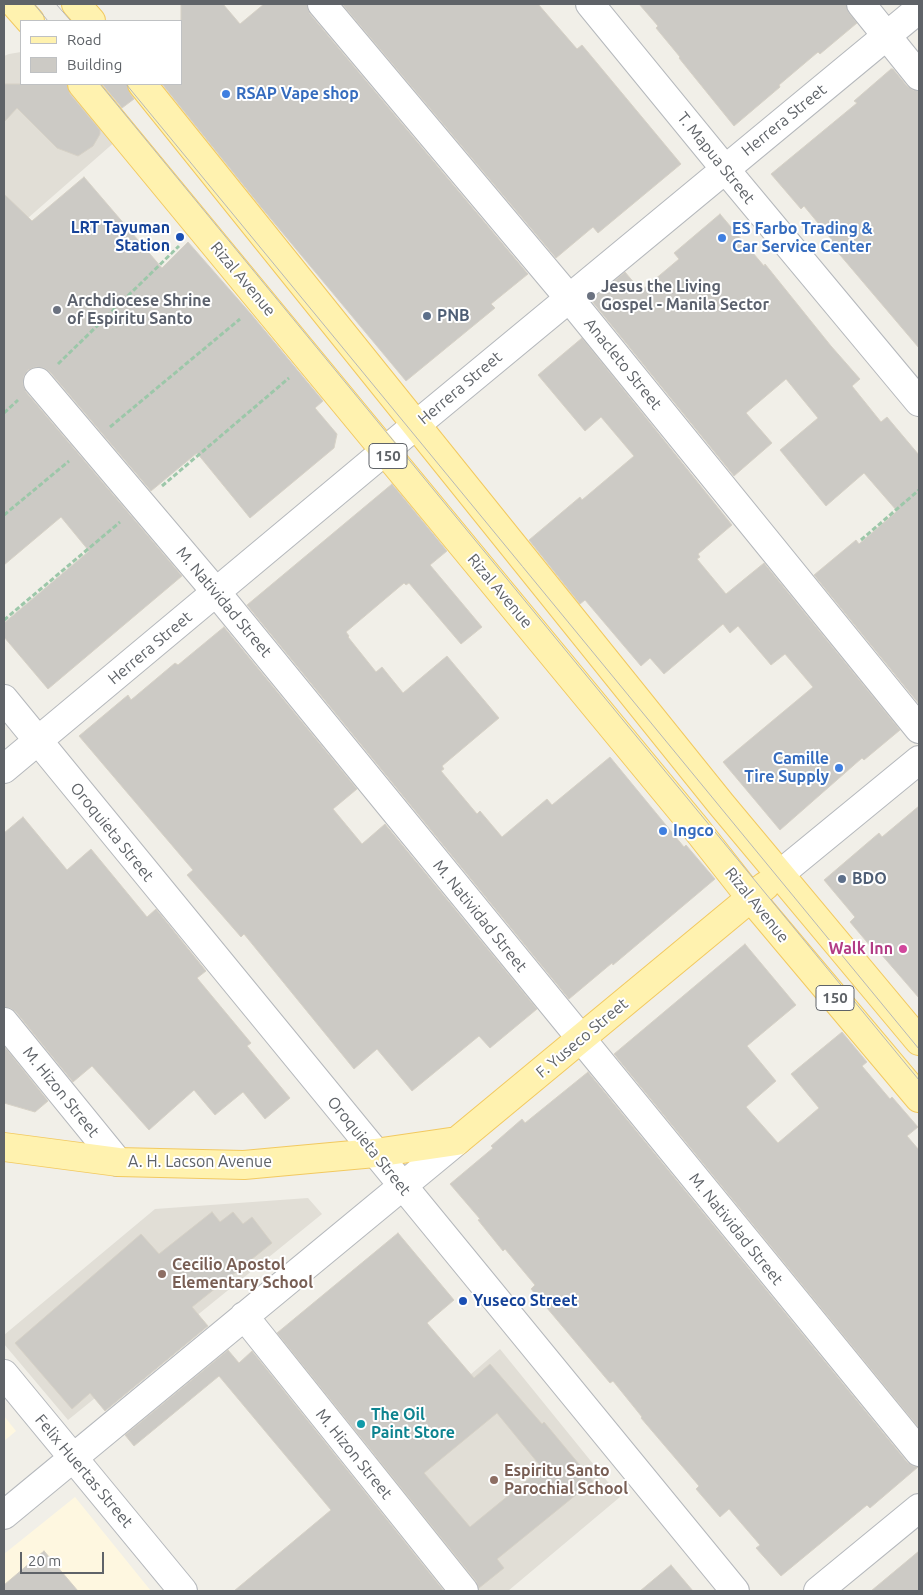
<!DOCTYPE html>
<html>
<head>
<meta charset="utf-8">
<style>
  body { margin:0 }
  #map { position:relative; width:923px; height:1595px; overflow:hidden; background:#f1efe8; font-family:Ubuntu,sans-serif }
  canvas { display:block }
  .frame { position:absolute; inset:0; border:5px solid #5f6368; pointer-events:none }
  .legend { position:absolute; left:20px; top:20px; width:162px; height:65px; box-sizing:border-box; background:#fff; border:1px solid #bfc1c3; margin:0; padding:6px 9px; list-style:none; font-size:15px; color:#5f6368 }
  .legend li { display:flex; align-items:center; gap:10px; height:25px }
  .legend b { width:25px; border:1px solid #bfc1c3 }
  .scale { position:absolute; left:20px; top:1552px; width:84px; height:22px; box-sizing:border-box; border:2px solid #5f6368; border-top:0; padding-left:6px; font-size:15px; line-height:18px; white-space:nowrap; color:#5f6368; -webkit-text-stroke:4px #fff; paint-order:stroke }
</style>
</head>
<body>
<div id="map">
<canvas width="923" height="1595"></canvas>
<div class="frame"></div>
<ul class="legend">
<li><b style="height:6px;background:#fff2af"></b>Road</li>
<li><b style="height:14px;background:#cccac5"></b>Building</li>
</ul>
<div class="scale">20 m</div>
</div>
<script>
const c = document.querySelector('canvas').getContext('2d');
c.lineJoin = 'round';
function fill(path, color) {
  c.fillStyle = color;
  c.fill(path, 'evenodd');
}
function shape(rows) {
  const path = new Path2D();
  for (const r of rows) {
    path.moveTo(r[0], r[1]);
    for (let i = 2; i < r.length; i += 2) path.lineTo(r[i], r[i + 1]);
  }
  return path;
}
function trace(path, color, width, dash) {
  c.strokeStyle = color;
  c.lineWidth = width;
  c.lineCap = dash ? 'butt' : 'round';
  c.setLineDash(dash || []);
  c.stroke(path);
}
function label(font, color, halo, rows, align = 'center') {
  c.font = font + ' Ubuntu,sans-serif';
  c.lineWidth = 4;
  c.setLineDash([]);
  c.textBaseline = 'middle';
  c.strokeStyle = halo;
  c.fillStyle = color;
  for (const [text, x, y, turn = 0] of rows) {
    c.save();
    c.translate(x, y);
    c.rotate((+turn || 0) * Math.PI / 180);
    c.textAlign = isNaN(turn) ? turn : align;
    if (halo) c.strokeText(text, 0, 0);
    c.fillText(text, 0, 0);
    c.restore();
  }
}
fill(shape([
  [4,1416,16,1431,4,1441],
  [75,1497,151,1591,4,1591,4,1554]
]), '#fef7e0');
fill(shape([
  [21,52,21,84,66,84,117,140,4,239,4,56,9,54],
  [308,1198,322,1214,68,1420,4,1344,4,1335,155,1209],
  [500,1349,620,1497,508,1591,474,1591,367,1464]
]), '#e1ded6');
const building = shape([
  [181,4,223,4,240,24,264,4,307,4,310,14,528,274,491,304,495,308,406,381,261,207,162,84,181,84,181,4],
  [342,4,538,4,577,49,582,45,681,164,598,233,593,227,556,258,342,4],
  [639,4,846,4,849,13,857,23,820,54,818,52,779,85,780,87,734,126,679,58,680,57,656,28,658,26,639,4],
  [891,69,893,69,907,86,913,90,919,91,919,348,829,242,832,240,804,206,801,209,771,174,857,103,854,101,891,69],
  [4,84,67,84,70,94,100,130,100,134,93,146,78,156,57,148,17,108,4,122,4,84],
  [102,84,127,84,130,93,134,99,122,108,102,84],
  [84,177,162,268,188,242,251,314,323,401,315,408,337,434,334,448,250,518,197,453,151,491,50,372,44,368,36,367,28,370,24,376,23,384,26,392,182,576,48,689,4,637,4,623,89,551,61,517,4,565,4,194,32,221,84,177],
  [720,214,764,266,765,264,831,346,860,379,852,386,881,422,887,417,919,455,919,704,814,575,856,540,859,544,897,511,864,473,826,506,780,450,818,418,786,379,746,413,772,443,734,476,591,300,625,272,641,291,679,259,674,253,720,214],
  [582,338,732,525,698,554,700,557,697,559,726,594,764,563,900,730,864,760,862,758,780,830,723,762,813,687,785,654,771,665,738,626,730,633,723,624,664,674,650,658,641,666,585,600,580,604,529,540,580,497,582,500,634,456,601,417,585,431,538,375,582,338],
  [392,484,447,551,430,565,482,627,461,644,409,583,406,585,404,583,346,632,349,636,348,637,376,672,382,667,403,693,447,656,499,718,442,766,444,769,441,771,477,814,480,811,502,837,547,799,552,805,610,757,684,847,686,845,715,879,613,965,612,963,569,999,247,605,392,484],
  [224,627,357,789,333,809,362,844,385,824,537,1009,490,1048,479,1036,412,1091,377,1049,354,1069,244,934,241,937,187,875,193,870,79,736,128,695,131,700,175,663,178,665,224,627],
  [919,806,919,998,874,946,872,948,850,922,855,917,824,880,879,833,882,837,919,806],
  [23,817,67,870,91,849,147,917,156,909,206,971,197,978,251,1043,247,1046,290,1098,265,1119,243,1092,215,1115,194,1090,149,1130,92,1066,73,1082,16,1012,10,1008,4,1007,4,833,23,817],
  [745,944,796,1005,747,1046,776,1081,746,1107,778,1143,819,1108,791,1074,842,1032,867,1062,862,1066,890,1099,892,1097,918,1127,907,1136,919,1150,919,1428,614,1054,745,944],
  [4,1046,48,1101,35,1112,4,1103,4,1046],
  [588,1072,907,1462,913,1466,918,1467,870,1508,867,1505,781,1576,756,1548,760,1545,729,1509,720,1517,696,1489,699,1486,641,1418,642,1417,613,1381,610,1383,531,1289,535,1285,505,1249,503,1251,478,1220,480,1219,450,1184,493,1148,491,1146,522,1119,525,1123,588,1072],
  [212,1212,220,1222,233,1212,243,1224,252,1217,272,1243,192,1307,208,1326,105,1411,90,1393,72,1409,15,1343,141,1234,159,1254,212,1212],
  [398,1233,454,1300,427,1323,474,1378,490,1364,542,1424,544,1422,593,1481,497,1559,504,1568,479,1588,476,1581,277,1333,398,1233],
  [497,1413,542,1468,470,1527,424,1473,497,1413],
  [228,1350,239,1363,252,1351,444,1591,234,1591,331,1510,219,1376,134,1446,125,1435,228,1350],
  [44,1551,78,1591,4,1591,4,1585,44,1551],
  [919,1551,919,1591,871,1591,919,1551],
  [671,1565,693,1591,640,1591,671,1565]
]);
fill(building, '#cccac5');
trace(building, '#d6d1c6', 1);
const minor = shape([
  [322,4,569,298,919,729],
  [590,4,725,169,919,402],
  [861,4,919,76],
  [38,382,216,592,919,1452],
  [4,699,735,1591],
  [4,769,416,425,919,9],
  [780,874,919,760],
  [4,1022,118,1162],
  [244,1316,464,1591],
  [4,1374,183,1591],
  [4,1515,457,1141],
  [818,1591,919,1508]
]);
const major = shape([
  [15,4,30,21],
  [76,4,91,21],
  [82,84,695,827,750,897,919,1098],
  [142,84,721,804,919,1041],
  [4,1147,118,1162,244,1165,375,1153,457,1141,765,886]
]);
trace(minor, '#b5b8bc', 30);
trace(major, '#f2c960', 30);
trace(shape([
  [58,364,179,246],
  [4,413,18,400],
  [110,427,240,319],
  [162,486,289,378],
  [4,515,69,461],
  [861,540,919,490],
  [4,620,120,522]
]), '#9cc7a9', 3, [5, 2.5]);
trace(minor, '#fff', 28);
trace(major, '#fff2af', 28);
trace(shape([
  [34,4,48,21],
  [56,4,71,21],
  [100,84,919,1080],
  [126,84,919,1049]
]), '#b6b7b8', 1);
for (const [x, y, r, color] of [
  [226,94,5,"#3f7fe0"],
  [180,237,5,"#1a4fb4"],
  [722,238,5,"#3f7fe0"],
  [591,296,5,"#6b7280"],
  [57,310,5,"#6b7280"],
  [427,316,5,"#5c6f8a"],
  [839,768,5,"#3f7fe0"],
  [663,831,5,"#3f7fe0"],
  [842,879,5,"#5c6f8a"],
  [903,949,5,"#d1479c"],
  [162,1274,5,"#8d6e63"],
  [463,1301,5,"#1a4fb4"],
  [361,1424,5,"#0f9aa8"],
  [494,1480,5,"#8d6e63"]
]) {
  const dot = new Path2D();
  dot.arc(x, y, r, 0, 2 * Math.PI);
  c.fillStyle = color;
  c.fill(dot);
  trace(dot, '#fff', 2);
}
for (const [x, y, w] of [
  [388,456,38],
  [835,998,38]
]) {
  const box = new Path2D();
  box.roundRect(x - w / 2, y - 12.5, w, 25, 4);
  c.fillStyle = '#fff';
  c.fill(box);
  trace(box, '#5f6368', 1);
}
label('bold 15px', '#5f6368', null, [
  ["150",388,456],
  ["150",835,998]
]);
label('bold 16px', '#366cbe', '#fff', [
  ["RSAP Vape shop",236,94],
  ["ES Farbo Trading &",732,229],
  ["Car Service Center",732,247],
  ["Camille",829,759,"right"],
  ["Tire Supply",829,777,"right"],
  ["Ingco",673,831]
], 'left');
label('16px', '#5f6368', '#fff', [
  ["Herrera Street",784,120,-39],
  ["T. Mapua Street",716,158,51],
  ["Rizal Avenue",243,279,50],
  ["Anacleto Street",623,364,51],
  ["Herrera Street",460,388,-40],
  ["Rizal Avenue",500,591,50],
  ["M. Natividad Street",224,602,50],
  ["Herrera Street",150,648,-40],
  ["Oroquieta Street",112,832,51],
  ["Rizal Avenue",757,905,51],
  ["M. Natividad Street",480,916,51],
  ["F. Yuseco Street",582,1038,-40],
  ["M. Hizon Street",61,1092,51],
  ["Oroquieta Street",369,1146,51],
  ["A. H. Lacson Avenue",200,1162],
  ["M. Natividad Street",736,1229,51],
  ["M. Hizon Street",354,1454,51],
  ["Felix Huertas Street",84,1471,50]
]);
label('bold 16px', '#164399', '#fff', [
  ["LRT Tayuman",170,228],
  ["Station",170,246],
  ["Yuseco Street",473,1301,"left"]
], 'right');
label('bold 16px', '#5b616d', '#fff', [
  ["Jesus the Living",601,287],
  ["Gospel - Manila Sector",601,305],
  ["Archdiocese Shrine",67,301],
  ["of Espiritu Santo",67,319]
], 'left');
label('bold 16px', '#4e5e75', '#fff', [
  ["PNB",437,316],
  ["BDO",852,879]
], 'left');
label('bold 16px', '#b23c85', '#fff', [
  ["Walk Inn",893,949]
], 'right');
label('bold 16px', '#785e54', '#fff', [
  ["Cecilio Apostol",172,1265],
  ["Elementary School",172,1283],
  ["Espiritu Santo",504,1471],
  ["Parochial School",504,1489]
], 'left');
label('bold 16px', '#0d838f', '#fff', [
  ["The Oil",371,1415],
  ["Paint Store",371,1433]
], 'left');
</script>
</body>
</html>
